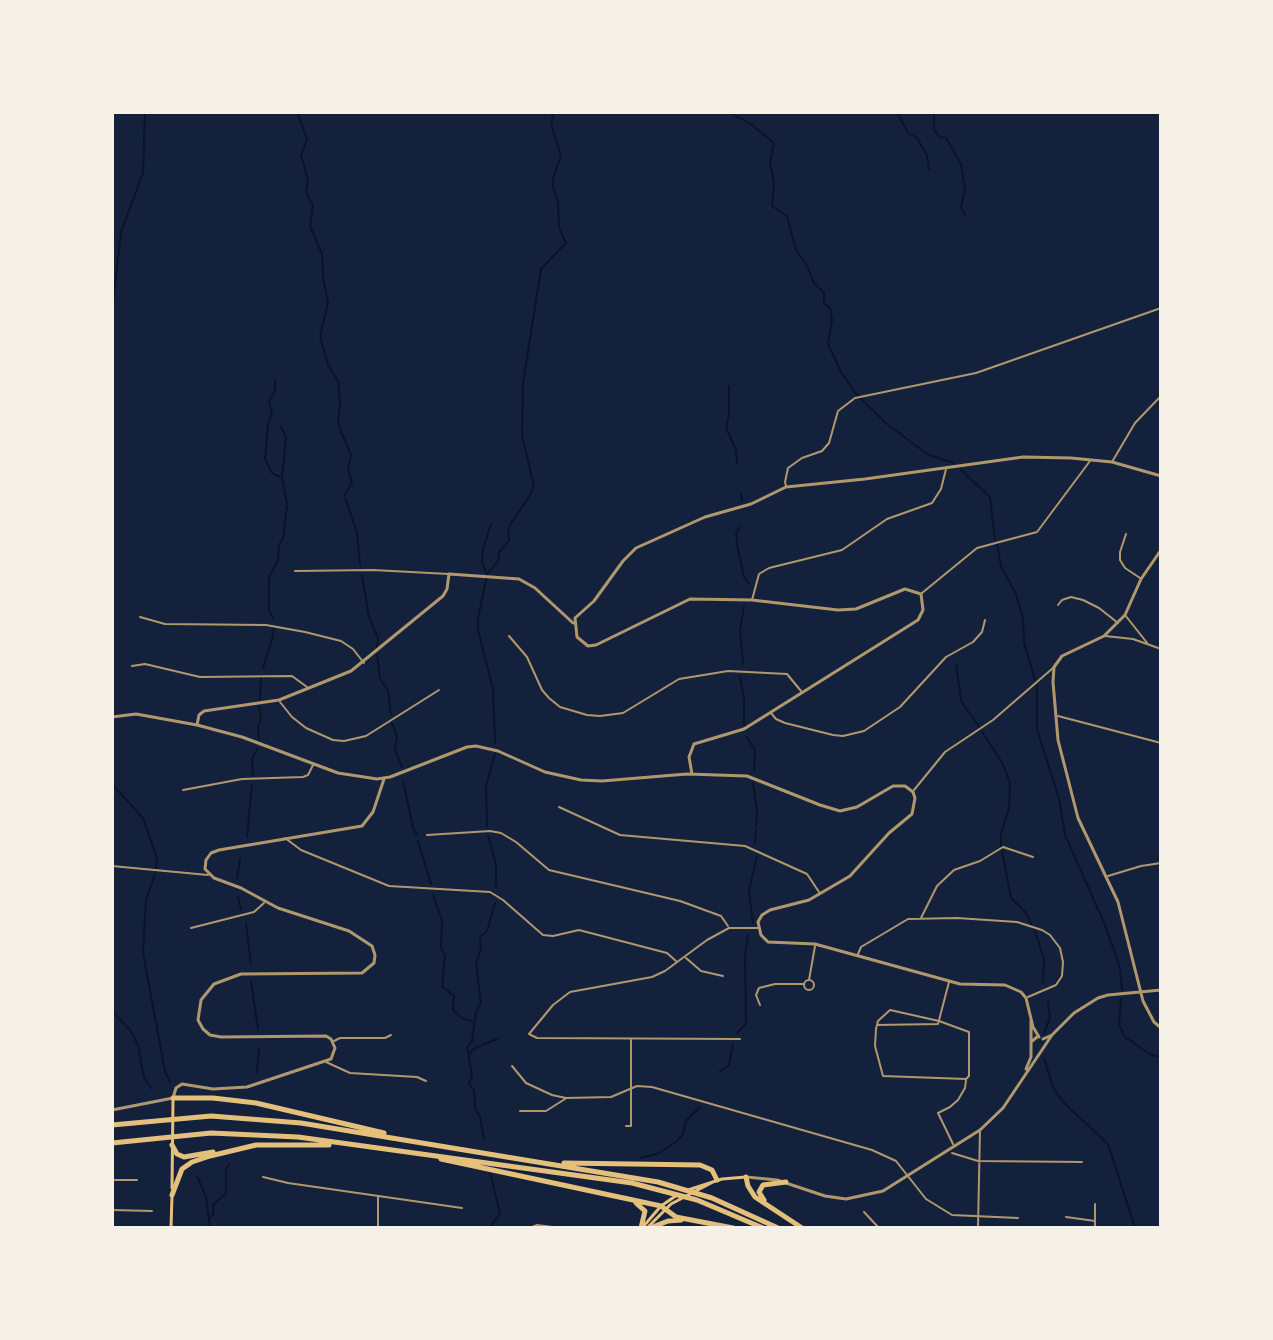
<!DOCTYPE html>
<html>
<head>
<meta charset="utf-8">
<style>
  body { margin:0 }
  #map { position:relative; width:1273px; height:1340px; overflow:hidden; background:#14213d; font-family:"Asap Condensed",sans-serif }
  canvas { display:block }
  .frame { position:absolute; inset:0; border:114px solid #f6f1e7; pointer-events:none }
</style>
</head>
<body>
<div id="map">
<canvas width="1273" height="1340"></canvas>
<div class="frame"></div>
</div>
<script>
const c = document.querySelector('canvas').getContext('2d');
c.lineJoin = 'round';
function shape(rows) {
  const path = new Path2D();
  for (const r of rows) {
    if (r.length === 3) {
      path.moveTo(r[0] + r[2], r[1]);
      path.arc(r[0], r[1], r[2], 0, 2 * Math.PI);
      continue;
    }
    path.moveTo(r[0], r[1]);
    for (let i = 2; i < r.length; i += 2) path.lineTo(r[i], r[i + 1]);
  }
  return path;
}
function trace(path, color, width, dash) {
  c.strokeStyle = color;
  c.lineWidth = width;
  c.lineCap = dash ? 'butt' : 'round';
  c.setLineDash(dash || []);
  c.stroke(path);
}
trace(shape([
  [297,112,307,139,301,155,308,180,306,191,313,206,310,226,322,254,323,277,328,303,320,336,328,365,338,381,340,403,338,424,351,455,348,469,352,483,345,495],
  [729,112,752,125,774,143,770,162,774,183,772,206,787,216,796,250,807,266,814,283,824,293,824,303,830,308,832,320,828,344,841,372,856,394,887,424,927,454,954,463],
  [894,112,899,115],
  [934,112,934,130,940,137,946,138,961,164,965,190,961,207,965,215],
  [798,113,798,112],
  [900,118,908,133,917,138,927,155,929,169],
  [112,310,121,232,143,173,145,112],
  [275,379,275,391,269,401,272,413,268,424,265,459,272,473,282,478],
  [729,386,729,414,726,428,736,450,737,463],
  [281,427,286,437,282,478,287,503],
  [961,470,990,497,995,539],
  [741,494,742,501],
  [345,498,357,532,360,564],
  [739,527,736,534,738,550,744,577,749,583],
  [997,544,1001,566,1016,594,1023,619,1024,642,1035,680],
  [486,572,482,563,483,549,491,524],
  [362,575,369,617,378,638,377,647],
  [273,618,269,610,269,577,278,560,279,545,283,538,287,506],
  [377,655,380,679,388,690,391,715],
  [743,664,740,631,744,606],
  [956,664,961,701,980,728],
  [263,668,272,640,274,628],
  [740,676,744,699,744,725],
  [1037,686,1037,729,1059,799,1065,835,1105,925,1120,968,1122,989],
  [260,699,261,677],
  [392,723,397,736,395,750,402,767],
  [982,732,1002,762,1010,783,1009,808,1001,834,1001,848],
  [747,737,755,750,754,770],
  [259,739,258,727,261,719,259,706],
  [495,743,493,689,478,630,478,618,487,575,498,561,499,552,509,541,508,532,511,523,529,497,534,486,522,436,523,383,541,269,566,243,559,227,558,201,553,187,553,179,561,155,551,124,554,112],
  [253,774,252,759,258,748],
  [403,781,413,828,417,835],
  [753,783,757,810,756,827],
  [112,784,143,818,157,858,156,869],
  [487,826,486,786,495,754],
  [488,836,496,864,496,886],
  [247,837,252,785],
  [418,841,431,884],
  [755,843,756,831],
  [1002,851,1011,898,1027,914,1031,924],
  [155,874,146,900,143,953,165,1071,170,1082],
  [237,878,240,859],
  [433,895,442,920,441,947,445,956,442,986,454,996,453,1010,462,1018,475,1022],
  [238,897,241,909],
  [246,923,251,965],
  [753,923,749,891,757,856],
  [1034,928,1044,959,1043,982],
  [251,982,258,1029],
  [1121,999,1119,1024,1124,1036,1149,1054,1161,1057],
  [112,1011,130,1030,138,1045,144,1078,152,1089],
  [737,1033,746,1024,745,956,748,935],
  [1044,1034,1050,1017,1048,1001],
  [470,1054,473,1049,499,1038],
  [1044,1059,1054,1089,1065,1104,1108,1144,1135,1228],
  [719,1072,729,1065,733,1044],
  [257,1073,259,1049],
  [484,1140,480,1117,475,1108,474,1090,469,1084,472,1076,467,1047,472,1041,476,1012,481,1003,476,963,481,949,480,937,487,931,495,903],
  [640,1158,657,1154,676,1142,683,1134,686,1121,700,1107],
  [197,1176,206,1197,210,1228],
  [209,1218,213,1215,213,1205,226,1193,226,1169,229,1164],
  [489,1228,500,1214,490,1172]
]), '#0b132b', 2);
trace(shape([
  [112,947,112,948]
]), '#b1986c', 1);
trace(shape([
  [1112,462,1135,423,1161,396],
  [786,486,785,482,788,468,802,458,822,451,829,443,838,411,855,398,976,373,1161,308],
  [1126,534,1120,552,1120,560,1125,568,1140,578],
  [295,571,373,570,449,574],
  [922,593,977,548,1037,532,1090,461],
  [752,600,759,574,769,568,842,550,887,519,932,503,941,489,946,469],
  [1058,605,1062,600,1071,597,1083,600,1099,608,1118,623],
  [1125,615,1148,644],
  [140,617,165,624,266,625,305,632,341,641,353,649,364,663],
  [509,636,527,657,542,690,549,698,560,707,587,715,600,716,623,713,679,679,728,671,787,674,801,691],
  [1105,636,1133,639,1161,649],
  [132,666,145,664,200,677,292,676,307,687],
  [280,702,292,717,306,728,333,740,344,741,366,736,439,690],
  [771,713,776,719,785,723,833,735,843,736,864,731,900,707,946,657,973,642,982,632,985,620],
  [1058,716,1161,743],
  [183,790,242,779,303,777,308,775,313,765],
  [914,790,945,752,993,720,1053,668],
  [559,807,620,835,745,846,807,874,819,892],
  [427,835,490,831,501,833,516,842,549,870,680,901,721,916,728,926],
  [285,838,301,850,389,886,490,892,503,900,543,935,553,936,579,930,667,953,676,961],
  [112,866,208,875],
  [1108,876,1141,866,1161,863],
  [921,918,937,886,954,870,980,861,1003,847,1033,857],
  [112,922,112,927],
  [191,928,254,912,264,903],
  [858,954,861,947,908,919,957,918,1017,922,1042,930,1050,935,1060,948,1063,962,1062,976,1056,985,1028,997],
  [686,958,701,971,723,976],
  [809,980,815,946],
  [809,985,5],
  [760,1005,756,995,759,988,775,984,804,984],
  [890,1010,939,1021,969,1032,969,1076,966,1079,883,1076,875,1046,876,1029,878,1021,890,1010],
  [877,1025,938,1024,949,982],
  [740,1039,537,1038,529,1034,553,1005,570,992,652,977,665,971,707,940,729,928,758,928],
  [334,1041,340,1038,385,1038,391,1035],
  [326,1062,350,1073,417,1077,426,1081],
  [512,1066,526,1083,552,1095,566,1098,611,1097,637,1086,652,1087,872,1150,896,1161,926,1199,952,1215,1018,1218],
  [520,1111,546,1111,565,1099],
  [626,1126,631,1126,631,1040],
  [953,1144,938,1113,950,1107,958,1100,965,1088,966,1080],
  [952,1153,978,1161,1082,1162],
  [263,1177,288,1183,462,1208],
  [112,1180,137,1180],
  [378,1197,378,1228],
  [112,1210,152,1211],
  [864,1212,879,1228],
  [1066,1217,1095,1221],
  [530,1228,537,1225,560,1228],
  [978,1228,980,1130],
  [1095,1228,1095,1204]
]), '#b1986c', 2);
trace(shape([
  [1161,550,1141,579,1125,615,1104,636,1062,656,1054,667,1053,682,1058,740,1078,818,1118,902,1143,1001,1154,1022,1161,1028],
  [112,717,136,714,197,725,242,737,338,773,377,779,390,777,467,747,476,746,498,751,545,772,581,780,602,781,687,774,747,776,820,805,840,811,857,807,893,786,905,786,913,792,915,798,912,814,889,833,850,876,809,900,770,910,762,915,758,922,761,935,768,942,815,944,960,984,1005,985,1021,992,1026,998,1033,1027,1039,1037],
  [197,725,199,715,204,711,279,700,351,671,443,596,447,589,449,574,519,579,535,588,573,623],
  [692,774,689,757,694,744,744,729,918,620,923,610,921,594,905,589,856,609,838,610,752,600,690,599,596,645,588,646,577,637,575,618,594,601,623,561,636,548,705,517,751,504,786,487,865,479,1023,457,1071,458,1112,462,1161,476],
  [1031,1020,1031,1040],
  [1043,1039,1052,1035],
  [1026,1069,1031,1057,1031,1042,1037,1037],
  [112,1110,173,1098,176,1088,182,1084,213,1089,247,1087,331,1059,335,1048,331,1039,326,1036,221,1037,210,1035,203,1029,198,1020,201,1000,214,984,241,974,362,973,374,963,375,955,372,946,349,931,278,908,241,888,214,878,205,869,206,860,211,853,219,850,362,826,373,812,384,779],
  [746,1177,777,1180,825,1196,846,1199,883,1191,980,1130,1003,1108,1052,1035,1074,1013,1098,998,1108,995,1161,990]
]), '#b1986c', 3);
trace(shape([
  [172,1188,173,1100],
  [688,1190,722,1179,746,1177],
  [648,1227,671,1204,713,1182],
  [171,1228,172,1196],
  [642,1228,661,1206,677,1195]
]), '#e5c07b', 3);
trace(shape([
  [173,1098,213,1098,256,1103,384,1133],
  [112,1125,211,1116,301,1123,658,1182,712,1198,778,1228],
  [112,1143,211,1133,298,1137,632,1183,697,1200,763,1228],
  [172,1145,177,1154,184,1157,213,1152],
  [441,1159,661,1206,676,1217,733,1228],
  [564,1163,700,1165,712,1170,717,1180],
  [746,1177,748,1186,755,1197,802,1228],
  [172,1195,182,1169,192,1162,210,1156,256,1145,329,1145],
  [764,1200,759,1192,763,1185,786,1182],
  [636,1203,645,1211,641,1228],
  [650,1228,668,1221,681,1220]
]), '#e5c07b', 5);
</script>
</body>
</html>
